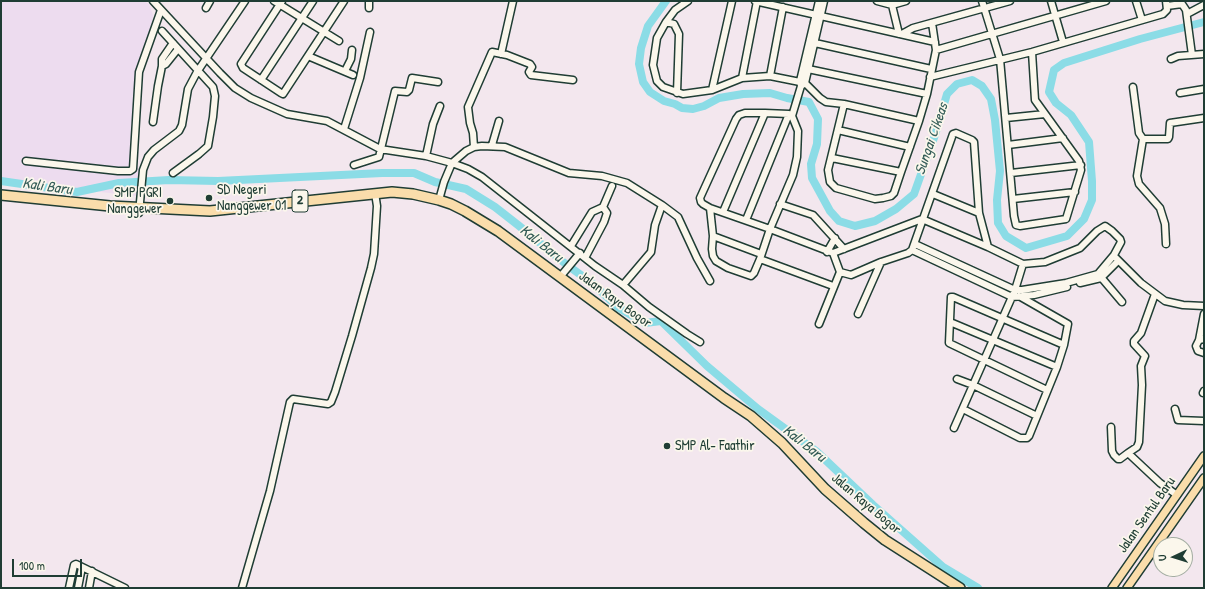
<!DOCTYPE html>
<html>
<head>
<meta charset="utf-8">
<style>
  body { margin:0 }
  #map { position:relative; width:1205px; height:589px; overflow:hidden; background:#f3e7ee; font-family:"Patrick Hand",sans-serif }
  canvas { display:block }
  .frame { position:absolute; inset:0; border:2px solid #1f3d34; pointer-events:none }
  .north { position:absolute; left:1153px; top:537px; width:40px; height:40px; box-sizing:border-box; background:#fbf7ec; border:1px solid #a3ada2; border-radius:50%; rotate:266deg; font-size:11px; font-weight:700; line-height:16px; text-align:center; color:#1f3d34 }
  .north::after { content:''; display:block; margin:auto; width:14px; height:18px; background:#1f3d34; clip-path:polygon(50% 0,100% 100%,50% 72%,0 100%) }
  .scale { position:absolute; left:12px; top:559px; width:70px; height:18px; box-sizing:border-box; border:2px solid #1f3d34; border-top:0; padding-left:5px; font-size:12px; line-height:14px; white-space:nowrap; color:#1f3d34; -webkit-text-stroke:3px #fbf7ec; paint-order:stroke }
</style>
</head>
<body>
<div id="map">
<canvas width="1205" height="589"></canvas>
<div class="frame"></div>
<div class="north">U</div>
<div class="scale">100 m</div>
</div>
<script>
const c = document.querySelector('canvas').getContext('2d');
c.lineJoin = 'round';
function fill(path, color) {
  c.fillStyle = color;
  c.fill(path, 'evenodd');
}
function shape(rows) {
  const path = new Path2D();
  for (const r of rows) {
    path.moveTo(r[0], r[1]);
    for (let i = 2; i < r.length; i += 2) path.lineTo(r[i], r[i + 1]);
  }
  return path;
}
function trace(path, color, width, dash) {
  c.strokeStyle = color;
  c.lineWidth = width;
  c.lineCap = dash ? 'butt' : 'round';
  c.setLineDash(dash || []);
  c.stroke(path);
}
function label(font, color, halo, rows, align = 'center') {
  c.font = font + ' "Patrick Hand",sans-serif';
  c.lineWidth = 3.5;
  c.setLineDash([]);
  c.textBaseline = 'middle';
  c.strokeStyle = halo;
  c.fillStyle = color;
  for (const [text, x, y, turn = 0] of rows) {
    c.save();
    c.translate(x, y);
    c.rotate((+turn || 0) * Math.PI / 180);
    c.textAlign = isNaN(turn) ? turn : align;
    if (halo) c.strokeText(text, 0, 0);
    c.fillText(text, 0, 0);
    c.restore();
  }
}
fill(shape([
  [1,1,144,1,149,4,153,15,151,28,137,70,135,159,140,173,137,196,1,181]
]), '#eddcef');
trace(shape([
  [666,1,648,26,641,48,639,64,643,82,650,92,664,101,675,104,682,108,693,109,704,106,719,98,743,94,770,93,787,98,809,102,818,119,817,144,811,164,812,178,830,211,839,221,855,226,875,221,896,209,914,194,935,135,947,94,957,84,972,80,982,86,991,99,995,120,1000,171,997,200,998,223,1006,236,1026,248,1067,236,1084,219,1092,200,1092,181,1089,142,1071,115,1056,103,1049,92,1054,70,1064,63,1140,39,1204,22],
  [1,181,77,192,119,183,169,180,218,181,382,173,414,173,435,182,466,189,495,207,518,225,567,265,592,283,619,308,645,323,661,321,707,366,758,409,816,451,873,505,943,567,978,588]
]), '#8bdce6', 8);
const minor = shape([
  [153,1,220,73,235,88,251,98,287,114,327,121,380,149,426,156,452,163,468,169,482,177,595,266,623,285,649,307,687,334,700,342],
  [274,1,339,41],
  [282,1,241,64,243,68,281,93,283,94,344,1],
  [688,1,675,10,666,22,657,38,653,65,657,81,663,87,683,94,712,90,742,78,770,76,805,83,820,98,826,102,844,104,919,121],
  [755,1,935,42],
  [819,1,800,81,801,86,805,83,824,1],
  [877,1,892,5,906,1],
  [891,1,899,34],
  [982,1,1000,59,1014,216,1016,225,1020,226,1066,219,1081,170,1079,161,1035,100,1032,52],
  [1051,1,1063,42],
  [1136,1,1142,20],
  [1167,6,1182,4,1186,10,1192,55],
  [206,8,210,1],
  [369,8,369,1],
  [1187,14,1204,5],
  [666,22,674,24,679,34,677,93],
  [162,31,213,87,215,96,213,117,208,146,199,154,173,173],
  [902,34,913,28,1010,1],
  [815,43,931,69],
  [936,50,1106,1],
  [501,54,513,1],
  [308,56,353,75],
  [1171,59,1178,56,1204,54],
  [162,66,166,64,178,49],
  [808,69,927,94],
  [345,71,351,59,352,50],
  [770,76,783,7],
  [930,77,1032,52,1163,14,1167,10,1166,1],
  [742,78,757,1],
  [261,80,313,1],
  [1133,87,1139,133,1143,139,1137,176,1139,184,1160,208,1165,224,1166,244],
  [712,90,732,1],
  [1180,93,1204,89],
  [844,104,828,170,830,182,836,188,875,199,883,198,891,196,894,193,901,172,919,121,927,94,936,50,932,23],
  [745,113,765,113,789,114,792,116,798,131,797,157,793,175,770,229,760,259,754,273,751,276,728,268,716,261,713,256,712,249,713,236,710,208,703,204,701,202,700,198,736,119,739,115,745,113],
  [792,116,801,86],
  [1006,118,1045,114],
  [153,122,158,86,162,66,162,59,173,43],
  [344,129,360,78,370,32],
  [838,130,910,147],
  [1143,139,1168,139,1169,137,1170,123,1204,118],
  [492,145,499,121],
  [1008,145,1063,138],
  [474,147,473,133,470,123,468,107,492,52,507,55,530,64,532,67,529,72,531,75,573,80],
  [426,156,433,124,440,106],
  [832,158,901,172],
  [26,161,118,171,130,171,133,169,139,72,161,10],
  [354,165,379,157,395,91,407,92,409,90,412,78,438,82],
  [1011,173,1081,165],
  [933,194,979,213],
  [1013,199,1075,192],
  [439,200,444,182,452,163,466,151,474,147,482,146,505,147,569,173,602,176,627,183,662,205,678,217,697,258,710,281],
  [780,204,813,215,844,249],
  [710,208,770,229,833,253,840,272,851,275,881,262,908,253,912,250,953,134,956,133,972,140,974,142,979,213,988,247,1023,264,1045,262,1080,248,1097,231,1105,226,1112,231,1120,239,1121,242,1114,255,1098,274,1066,283,1022,290,1015,290,915,244],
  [723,212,765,113],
  [139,213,143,170,148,157,154,150,179,131,182,125,188,89,197,72,245,1],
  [746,220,789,114],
  [713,236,761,254],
  [571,246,592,212,603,207,612,186],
  [912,250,1012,297,1034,295,1067,287],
  [827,252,835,238],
  [833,253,922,219,988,247],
  [585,258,604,222,607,213,603,207],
  [1116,258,1141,283,1165,301,1183,305,1204,306],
  [760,259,833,286],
  [1100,276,1122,302],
  [560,277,580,253],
  [1080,283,1101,278,1118,261],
  [623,285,651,252,655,225,662,205],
  [1155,294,1141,333,1134,341,1134,344,1145,356,1141,366,1142,385,1139,442,1137,447,1128,453,1160,483,1177,495],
  [858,314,881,262],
  [950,322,1057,367],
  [819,324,840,272],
  [1204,339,1199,340,1196,346,1198,351,1204,353],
  [1199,340,1204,314],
  [957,379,973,385,1037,416],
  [1047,390,949,343,951,297,953,297,1064,345],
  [1203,393,1204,391],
  [963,409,1020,438,1027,438,1029,436,1057,367,1064,345,1068,324,1019,296],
  [1175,409,1178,420,1204,421],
  [1111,427,1112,451,1114,455,1118,459,1120,459,1128,453],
  [954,428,1015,290,1023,264],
  [69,588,74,565,76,564,125,588],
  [78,588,82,567],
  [89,588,92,571],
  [242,588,270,491,290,402,293,399,328,404,331,402,335,392,352,336,371,268,374,254,377,206,375,193]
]);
const major = shape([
  [1112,588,1204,456],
  [1127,588,1204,478]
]);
const highway = shape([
  [1,195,110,206,210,211,392,192,413,194,439,200,451,204,465,211,498,231,724,398,751,416,782,443,825,489,864,523,885,540,960,588]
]);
trace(minor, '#1f3d34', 9);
trace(major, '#1f3d34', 10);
trace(highway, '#1f3d34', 12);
trace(minor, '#fbf7ec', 6);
trace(major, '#faddab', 7);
trace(highway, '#faddab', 9);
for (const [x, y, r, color] of [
  [209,198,4,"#1f3d34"],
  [170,201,4,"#1f3d34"],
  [667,446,4,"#1f3d34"]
]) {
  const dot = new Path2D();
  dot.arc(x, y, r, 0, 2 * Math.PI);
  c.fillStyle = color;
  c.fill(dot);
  trace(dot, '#fbf7ec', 1.5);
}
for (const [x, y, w] of [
  [300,201,16]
]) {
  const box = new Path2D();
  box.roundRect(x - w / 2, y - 11, w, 22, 3);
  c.fillStyle = '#fbf7ec';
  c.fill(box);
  trace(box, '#1f3d34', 1);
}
label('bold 13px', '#1f3d34', null, [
  ["2",300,201]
]);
label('14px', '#1f3d34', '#fbf7ec', [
  ["SD Negeri",217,190],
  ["Nanggewer 01",217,206],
  ["SMP PGRI",162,193,"right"],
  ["Nanggewer",162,209,"right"],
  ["SMP Al- Faathir",675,446]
], 'left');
label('14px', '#1f3d34', '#fbf7ec', [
  ["Jalan Raya Bogor",615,300,36],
  ["Jalan Raya Bogor",866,504,40],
  ["Jalan Sentul Baru",1147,515,-55]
]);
label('italic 15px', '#355d58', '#fbf7ec', [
  ["Sungai Cikeas",932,139,-71],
  ["Kali Baru",47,187,8],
  ["Kali Baru",541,244,38],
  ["Kali Baru",804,444,38]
]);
</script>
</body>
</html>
